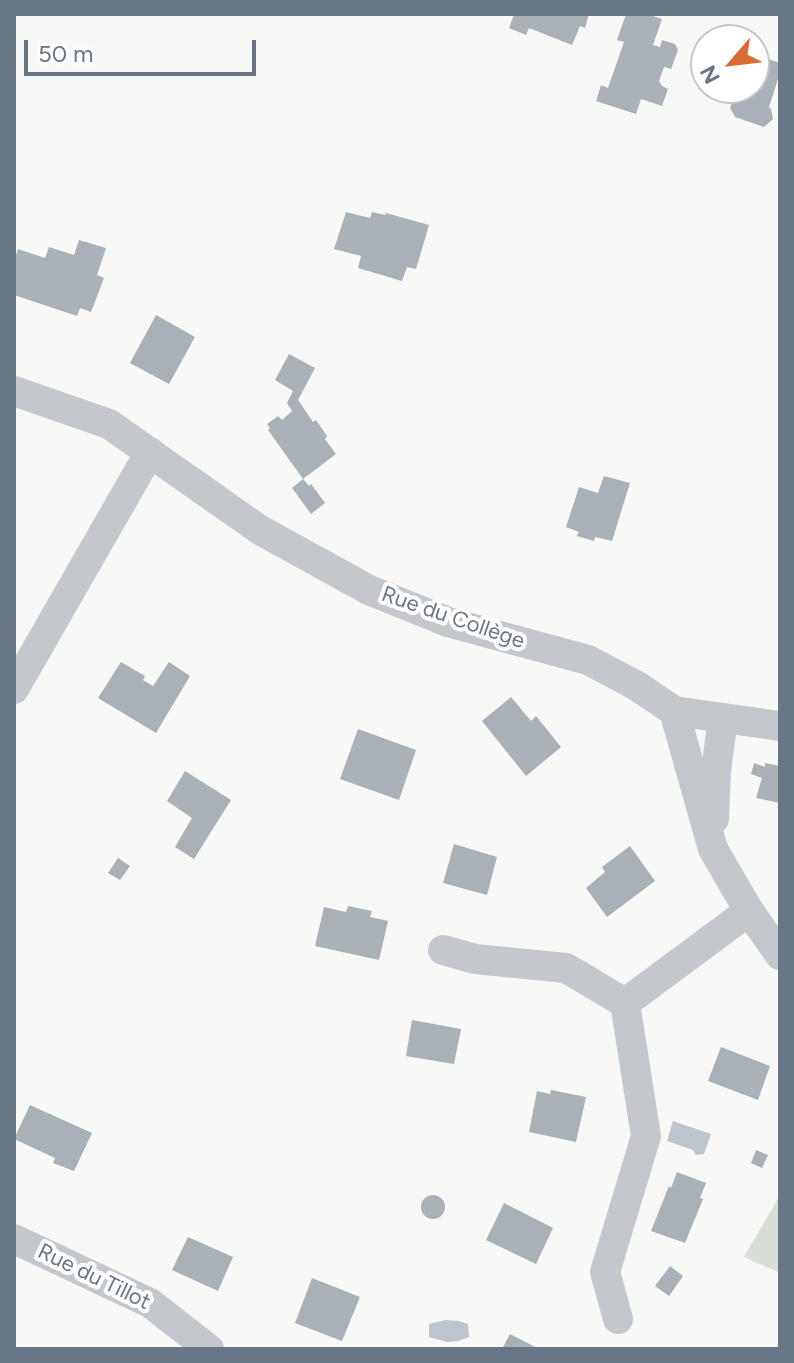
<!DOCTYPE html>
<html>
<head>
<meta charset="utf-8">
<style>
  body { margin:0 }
  #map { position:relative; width:794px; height:1363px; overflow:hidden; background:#f8f8f6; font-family:Figtree,sans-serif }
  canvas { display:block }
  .frame { position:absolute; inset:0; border:16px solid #697685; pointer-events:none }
  .north { position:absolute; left:690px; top:24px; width:80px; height:80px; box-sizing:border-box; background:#fff; border:2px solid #c3c8ce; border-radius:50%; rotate:242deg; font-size:22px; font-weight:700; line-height:32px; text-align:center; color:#697685 }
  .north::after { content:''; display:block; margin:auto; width:28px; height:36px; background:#d96b35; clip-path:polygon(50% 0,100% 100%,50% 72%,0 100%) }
  .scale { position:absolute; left:24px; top:40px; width:232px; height:36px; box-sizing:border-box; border:4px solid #697685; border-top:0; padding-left:10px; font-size:24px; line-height:28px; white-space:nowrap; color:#697685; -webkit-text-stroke:6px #fff; paint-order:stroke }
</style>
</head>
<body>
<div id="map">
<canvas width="794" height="1363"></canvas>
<div class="frame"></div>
<div class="north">N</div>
<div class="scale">50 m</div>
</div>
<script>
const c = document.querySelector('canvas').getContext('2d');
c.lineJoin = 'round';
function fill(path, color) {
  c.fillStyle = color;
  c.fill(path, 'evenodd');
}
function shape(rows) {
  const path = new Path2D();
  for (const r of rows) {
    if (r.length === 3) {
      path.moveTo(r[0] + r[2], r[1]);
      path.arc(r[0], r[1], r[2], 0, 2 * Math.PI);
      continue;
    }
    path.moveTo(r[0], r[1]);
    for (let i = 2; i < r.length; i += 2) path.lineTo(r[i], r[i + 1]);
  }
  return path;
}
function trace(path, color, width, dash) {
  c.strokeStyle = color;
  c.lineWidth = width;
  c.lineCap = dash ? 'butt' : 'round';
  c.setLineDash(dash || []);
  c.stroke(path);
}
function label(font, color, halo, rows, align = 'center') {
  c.font = font + ' Figtree,sans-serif';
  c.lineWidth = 8;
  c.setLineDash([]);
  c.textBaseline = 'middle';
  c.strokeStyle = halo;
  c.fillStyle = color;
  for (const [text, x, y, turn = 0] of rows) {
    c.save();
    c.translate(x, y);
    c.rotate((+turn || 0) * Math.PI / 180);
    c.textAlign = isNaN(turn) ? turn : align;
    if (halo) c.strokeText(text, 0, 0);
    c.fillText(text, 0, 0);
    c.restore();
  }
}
fill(shape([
  [780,1195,780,1273,744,1257]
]), '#d9dfd7');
fill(shape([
  [673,1121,711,1134,704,1154,696,1155,693,1150,667,1141],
  [445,1320,459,1321,468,1324,469,1337,458,1341,447,1342,429,1337,429,1324]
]), '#bcc5cb');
fill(shape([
  [514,14,589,14,585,28,580,26,572,45,529,28,526,35,509,28],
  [626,14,647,14,662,19,653,45,660,47,662,40,675,44,678,50,671,69,664,67,659,81,662,86,668,89,662,106,641,99,636,114,596,101,601,85,608,88,624,42,617,40],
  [754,54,780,63,780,73,769,107,771,109,773,119,764,127,735,117,730,108,737,88,754,88],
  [346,212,370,218,372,212,385,215,386,213,429,225,416,269,407,267,402,281,358,268,361,256,334,249],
  [79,240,106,248,97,275,104,278,91,312,80,308,77,316,14,295,14,261,18,249,45,258,49,247,74,255],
  [156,315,195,337,169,384,130,363],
  [289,354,315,368,298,400,313,422,316,420,327,436,325,439,336,454,303,479,309,486,311,484,325,503,311,514,292,488,303,479,268,430,270,428,267,424,278,416,282,420,292,411,287,403,293,391,275,380],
  [604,476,630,483,612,541,595,537,594,541,577,536,579,532,566,527,579,487,598,493],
  [121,662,145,676,143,680,153,686,169,662,190,676,156,733,98,698],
  [511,697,531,721,536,716,561,747,526,776,482,721],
  [358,729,416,750,399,800,340,779],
  [754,763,765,767,765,763,780,766,780,803,756,798,762,778,751,774],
  [185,771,231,800,194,859,175,847,192,818,167,801],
  [454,844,497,857,487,895,443,883],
  [630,846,655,881,607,917,586,888,605,872,602,867],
  [118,858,130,866,120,880,108,873],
  [348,906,372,911,370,917,388,921,379,960,315,946,324,907,346,912],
  [412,1020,461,1029,454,1064,406,1056],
  [721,1047,770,1066,758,1100,708,1081],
  [551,1090,586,1097,576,1142,529,1132,537,1091,550,1094],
  [30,1105,92,1133,74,1171,53,1163,55,1158,14,1139],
  [756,1150,768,1155,762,1168,751,1163],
  [677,1172,706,1183,700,1198,703,1199,685,1243,651,1231,669,1186,671,1188],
  [433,1207,12],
  [504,1203,553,1228,536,1264,486,1240],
  [188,1237,233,1257,218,1291,172,1270],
  [670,1266,683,1276,669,1296,655,1286],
  [312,1278,360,1297,342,1341,295,1323],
  [510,1334,539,1349,502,1349]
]), '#a9b0b6');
trace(shape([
  [14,391,109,424,260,530,369,590,448,622,588,660,637,686,674,711,780,726],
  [14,689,150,452],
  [674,711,713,849,749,911,780,955],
  [714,819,716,771,723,718],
  [443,950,475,959,566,968,625,1003,646,1136,605,1272,618,1319],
  [625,1003,749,911],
  [14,1239,150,1303,209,1349]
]), '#c4c7cb', 30);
label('22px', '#697685', '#fff', [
  ["Rue du Collège",453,618,19],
  ["Rue du Tillot",94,1277,26]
]);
</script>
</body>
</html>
